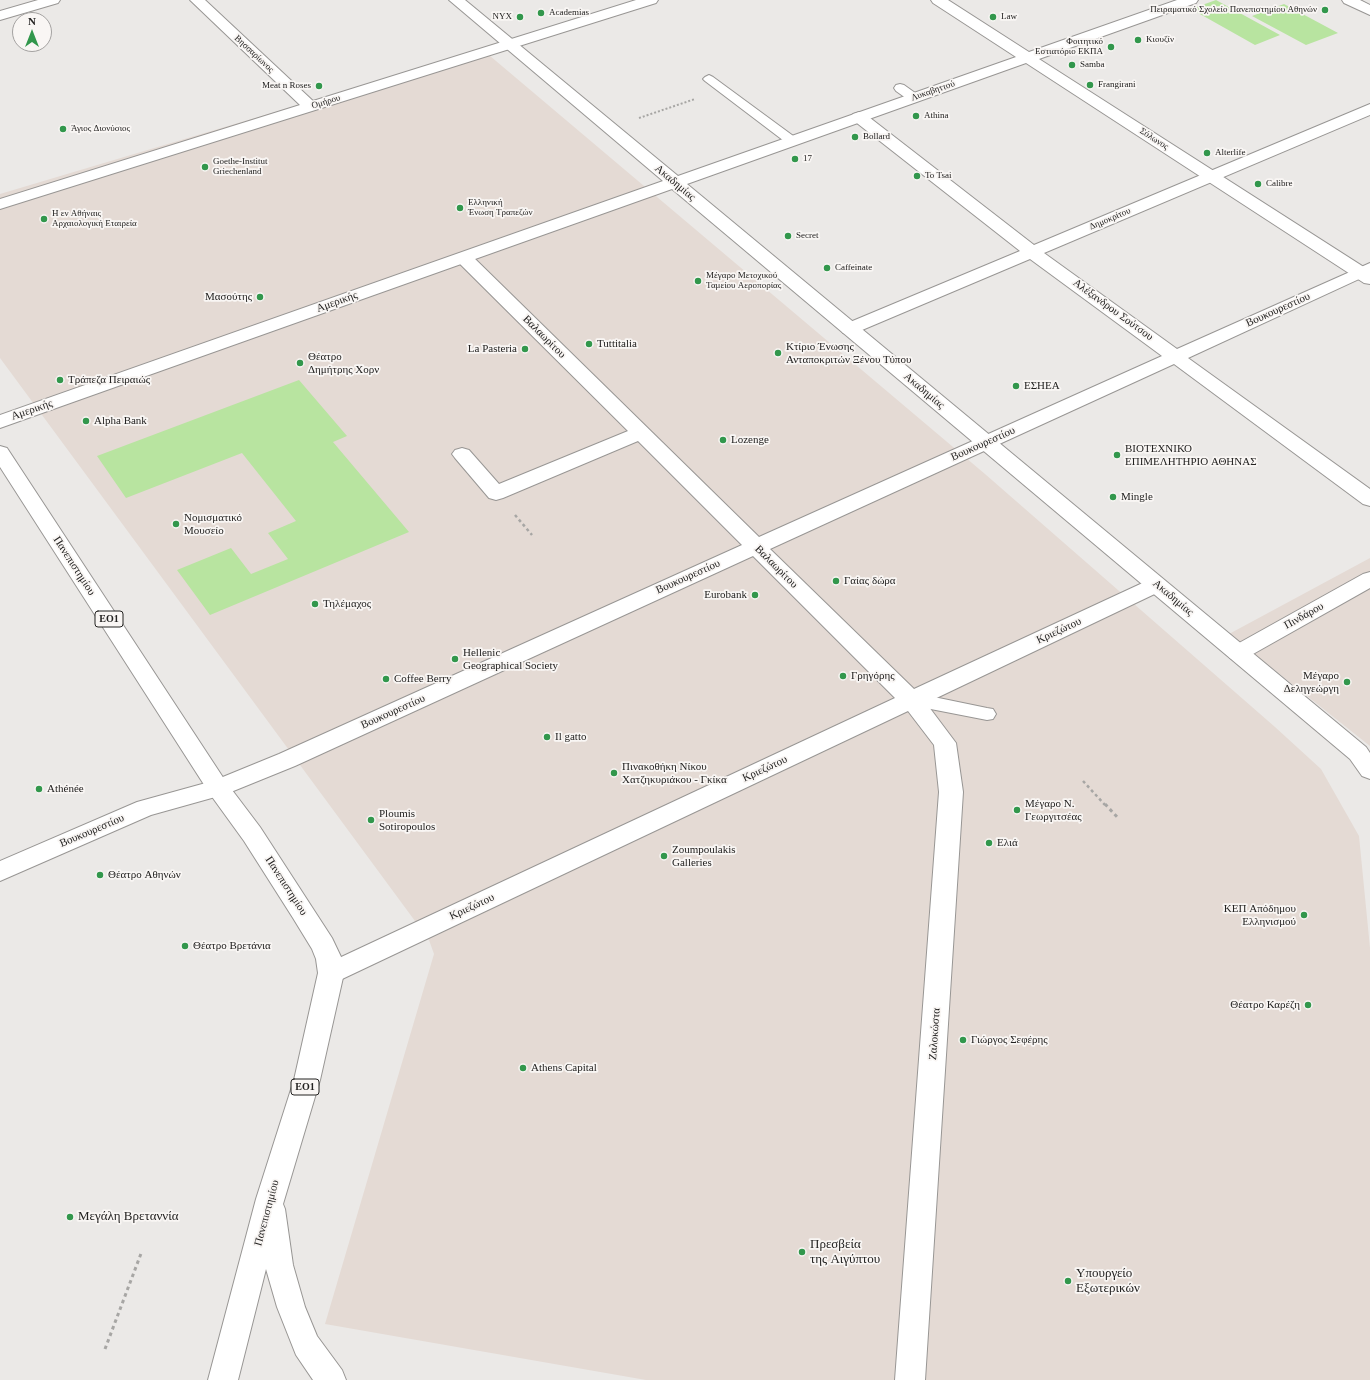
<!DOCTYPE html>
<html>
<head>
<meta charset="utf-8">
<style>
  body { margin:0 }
  #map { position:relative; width:1370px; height:1380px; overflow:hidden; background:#ebe9e7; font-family:"Times New Roman",serif }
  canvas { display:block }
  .north { position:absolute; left:12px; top:12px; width:40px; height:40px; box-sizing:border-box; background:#f9f6f4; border:1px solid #a3a1a0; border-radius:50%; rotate:0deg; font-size:11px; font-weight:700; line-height:16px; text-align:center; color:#232221 }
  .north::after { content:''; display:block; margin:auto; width:14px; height:18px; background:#32974c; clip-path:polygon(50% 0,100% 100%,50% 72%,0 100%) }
</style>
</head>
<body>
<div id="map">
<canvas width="1370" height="1380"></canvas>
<div class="north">N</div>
</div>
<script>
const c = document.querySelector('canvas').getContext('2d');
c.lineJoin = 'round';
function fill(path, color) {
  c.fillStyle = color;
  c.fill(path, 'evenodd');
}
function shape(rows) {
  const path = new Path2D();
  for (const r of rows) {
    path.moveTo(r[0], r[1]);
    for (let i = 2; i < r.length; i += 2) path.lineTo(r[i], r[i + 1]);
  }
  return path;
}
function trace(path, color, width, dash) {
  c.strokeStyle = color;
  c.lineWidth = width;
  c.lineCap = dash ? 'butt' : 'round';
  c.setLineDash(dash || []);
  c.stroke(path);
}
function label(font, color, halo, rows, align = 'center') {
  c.font = font + ' "Times New Roman",serif';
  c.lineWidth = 3.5;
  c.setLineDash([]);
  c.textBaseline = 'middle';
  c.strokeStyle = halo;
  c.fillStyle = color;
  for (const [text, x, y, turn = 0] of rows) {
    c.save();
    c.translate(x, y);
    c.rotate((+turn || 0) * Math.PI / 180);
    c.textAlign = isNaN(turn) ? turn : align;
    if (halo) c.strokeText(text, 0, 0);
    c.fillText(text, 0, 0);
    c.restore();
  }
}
fill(shape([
  [483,50,985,474,1275,727,1321,769,1359,836,1370,948,1370,1380,646,1380,325,1324,434,954,429,940,0,358,0,194],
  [1370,558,1370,746,1229,634]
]), '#e4dad4');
fill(shape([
  [1216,0,1280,35,1255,45,1191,9],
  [1284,4,1338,33,1306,45,1252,16],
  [299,380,347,436,333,442,409,532,210,615,177,570,231,548,251,574,288,559,268,533,296,521,242,453,126,498,97,456]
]), '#b8e4a0');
const lane = shape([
  [709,75,713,77,796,138,798,141,796,144,788,144,705,81,703,79,705,77,709,75],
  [900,84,904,85,918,95,920,98,918,101,910,101,896,91,894,88,896,85,900,84],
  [911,694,929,696,987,708,993,709,996,714,993,719,987,720,905,704,902,700,905,696,911,694]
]);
const street = shape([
  [38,0,60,0,58,3,0,20,0,11,38,0],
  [190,0,205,0,313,101,636,0,658,0,656,3,0,209,0,199,300,105,190,0],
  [1370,104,1370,115,1044,253,1177,349,1370,263,1370,274,1188,358,1370,489,1370,506,1363,504,1174,364,770,549,914,689,1149,580,1156,578,1163,580,1166,585,1163,590,926,703,956,743,963,792,925,1380,895,1380,939,792,934,745,908,711,340,980,331,984,322,980,318,973,322,966,895,698,753,556,295,766,226,794,151,815,0,881,0,861,137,802,213,781,279,754,742,545,638,441,503,498,496,500,489,498,455,458,452,454,455,450,462,448,469,450,499,484,628,431,458,262,455,258,458,254,464,253,470,254,759,537,1162,356,1030,259,855,333,849,334,843,333,840,329,843,325,1020,251,853,120,851,117,853,114,859,112,865,114,1034,245,1370,104],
  [1370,572,1370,588,1246,658,1238,661,1230,658,1227,653,1230,648,1363,574,1370,572]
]);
const secondary = shape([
  [449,0,465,0,678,176,1016,57,933,3,931,0,948,0,1029,52,1177,0,1198,0,1196,3,1039,59,1370,271,1370,284,1364,283,1026,63,687,184,1366,747,1370,753,1370,779,1362,776,1350,759,672,189,0,428,0,415,663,181,449,0],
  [1342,0,1360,0,1370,5,1370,15,1344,3,1342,0]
]);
const primary = shape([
  [0,446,7,448,226,782,260,827,332,938,342,959,344,973,320,1080,283,1204,285,1209,293,1265,305,1307,317,1336,342,1370,346,1380,313,1380,296,1355,277,1307,266,1269,238,1380,208,1380,256,1199,294,1080,318,973,316,959,312,949,293,918,244,841,210,794,0,467,0,446]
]);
trace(lane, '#989694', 2);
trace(street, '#989694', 2);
trace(secondary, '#989694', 2);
trace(primary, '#989694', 2);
trace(shape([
  [639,118,695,99]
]), '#a7a6a4', 2, [2, 2]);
trace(shape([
  [515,515,532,535],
  [1083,781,1105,805]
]), '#a7a6a4', 2.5, [3, 3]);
trace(shape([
  [1105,804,1119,819],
  [105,1349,142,1251]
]), '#a7a6a4', 3, [3.5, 3.5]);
fill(lane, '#fff');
fill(street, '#fff');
fill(secondary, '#fff');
fill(primary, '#fff');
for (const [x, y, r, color] of [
  [1325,10,4,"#32974c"],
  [541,13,4,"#32974c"],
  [520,17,4,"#32974c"],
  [993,17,4,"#32974c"],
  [1138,40,4,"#32974c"],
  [1111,47,4,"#32974c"],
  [1072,65,4,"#32974c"],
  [1090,85,4,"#32974c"],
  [319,86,4,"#32974c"],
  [916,116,4,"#32974c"],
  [63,129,4,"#32974c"],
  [855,137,4,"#32974c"],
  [1207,153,4,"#32974c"],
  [795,159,4,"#32974c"],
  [205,167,4,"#32974c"],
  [917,176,4,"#32974c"],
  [1258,184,4,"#32974c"],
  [460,208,4,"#32974c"],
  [44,219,4,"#32974c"],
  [788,236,4,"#32974c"],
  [827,268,4,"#32974c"],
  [698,281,4,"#32974c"],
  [260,297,4,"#32974c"],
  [589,344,4,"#32974c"],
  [525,349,4,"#32974c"],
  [778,353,4,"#32974c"],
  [300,363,4,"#32974c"],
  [60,380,4,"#32974c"],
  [1016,386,4,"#32974c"],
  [86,421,4,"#32974c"],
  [723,440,4,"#32974c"],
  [1117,455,4,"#32974c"],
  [1113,497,4,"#32974c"],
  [176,524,4,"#32974c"],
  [836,581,4,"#32974c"],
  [755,595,4,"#32974c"],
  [315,604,4,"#32974c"],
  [455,659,4,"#32974c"],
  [843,676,4,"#32974c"],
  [386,679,4,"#32974c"],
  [1347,682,4,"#32974c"],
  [547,737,4,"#32974c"],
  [614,773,4,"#32974c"],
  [39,789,4,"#32974c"],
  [1017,810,4,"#32974c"],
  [371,820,4,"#32974c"],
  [989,843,4,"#32974c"],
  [664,856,4,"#32974c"],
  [100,875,4,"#32974c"],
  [1304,915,4,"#32974c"],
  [185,946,4,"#32974c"],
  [1308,1005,4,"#32974c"],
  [963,1040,4,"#32974c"],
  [523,1068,4,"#32974c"],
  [70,1217,4,"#32974c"],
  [802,1252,4,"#32974c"],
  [1068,1281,4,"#32974c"]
]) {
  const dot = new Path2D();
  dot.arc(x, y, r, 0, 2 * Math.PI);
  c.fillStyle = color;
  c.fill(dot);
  trace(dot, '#f9f6f4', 1.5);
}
label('9px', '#232221', '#f9f6f4', [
  ["Πειραματικό Σχολείο Πανεπιστημίου Αθηνών",1317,10,"right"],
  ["Academias",549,13],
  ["NYX",512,17,"right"],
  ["Law",1001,17],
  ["Κιουζίν",1146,40],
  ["Φοιτητικό",1103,42,"right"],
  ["Εστιατόριο ΕΚΠΑ",1103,52,"right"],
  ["Samba",1080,65],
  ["Frangirani",1098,85],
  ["Meat n Roses",311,86,"right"],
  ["Athina",924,116],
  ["Άγιος Διονύσιος",71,129],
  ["Bollard",863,137],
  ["Alterlife",1215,153],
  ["17",803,159],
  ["Goethe-Institut",213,162],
  ["Griechenland",213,172],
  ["To Tsai",925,176],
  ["Calibre",1266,184],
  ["Ελληνική",468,203],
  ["Ένωση Τραπεζών",468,213],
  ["Η εν Αθήναις",52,214],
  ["Αρχαιολογική Εταιρεία",52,224],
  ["Secret",796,236],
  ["Caffeinate",835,268],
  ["Μέγαρο Μετοχικού",706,276],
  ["Ταμείου Αεροπορίας",706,286]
], 'left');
label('9px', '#232221', '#f9f6f4', [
  ["Βησσαρίωνος",254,54,43],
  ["Λυκαβηττού",933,91,-19],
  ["Ομήρου",326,102,-17],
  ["Σόλωνος",1154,139,33],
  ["Δημοκρίτου",1110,219,-23]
]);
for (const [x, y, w] of [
  [109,619,28],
  [305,1087,28]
]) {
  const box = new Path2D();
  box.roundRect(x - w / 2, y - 8, w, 16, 3);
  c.fillStyle = '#f9f6f4';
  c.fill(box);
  trace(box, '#232221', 1);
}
label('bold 10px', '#232221', null, [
  ["ΕΟ1",109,619],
  ["ΕΟ1",305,1087]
]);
label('11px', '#232221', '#f9f6f4', [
  ["Ακαδημίας",675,183,40],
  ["Αμερικής",337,302,-20],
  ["Αλέξανδρου Σούτσου",1113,310,36],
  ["Βουκουρεστίου",1278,310,-24],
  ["Βαλαωρίτου",544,337,45],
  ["Ακαδημίας",924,391,40],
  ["Αμερικής",32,410,-19],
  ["Βουκουρεστίου",983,444,-24],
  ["Πανεπιστημίου",74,566,57],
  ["Βαλαωρίτου",776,567,45],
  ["Βουκουρεστίου",688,577,-24],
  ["Ακαδημίας",1173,598,40],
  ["Πινδάρου",1304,616,-29],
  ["Κριεζώτου",1059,631,-25],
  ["Βουκουρεστίου",393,712,-24],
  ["Κριεζώτου",765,769,-25],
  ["Βουκουρεστίου",92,831,-23],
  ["Πανεπιστημίου",286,886,57],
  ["Κριεζώτου",472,907,-25],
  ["Ζαλοκώστα",935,1034,-86],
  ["Πανεπιστημίου",267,1213,-75]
]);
label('11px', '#232221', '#f9f6f4', [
  ["Μασούτης",252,297,"right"],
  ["Tuttitalia",597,344],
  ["Κτίριο Ένωσης",786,347],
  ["Ανταποκριτών Ξένου Τύπου",786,360],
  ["La Pasteria",517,349,"right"],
  ["Θέατρο",308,357],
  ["Δημήτρης Χορν",308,370],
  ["Τράπεζα Πειραιώς",68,380],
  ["ΕΣΗΕΑ",1024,386],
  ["Alpha Bank",94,421],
  ["Lozenge",731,440],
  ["ΒΙΟΤΕΧΝΙΚΟ",1125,449],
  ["ΕΠΙΜΕΛΗΤΗΡΙΟ ΑΘΗΝΑΣ",1125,462],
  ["Mingle",1121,497],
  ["Νομισματικό",184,518],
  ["Μουσείο",184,531],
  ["Γαίας δώρα",844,581],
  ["Eurobank",747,595,"right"],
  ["Τηλέμαχος",323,604],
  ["Hellenic",463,653],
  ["Geographical Society",463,666],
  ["Γρηγόρης",851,676],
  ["Μέγαρο",1339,676,"right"],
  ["Δεληγεώργη",1339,689,"right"],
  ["Coffee Berry",394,679],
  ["Il gatto",555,737],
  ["Πινακοθήκη Νίκου",622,767],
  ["Χατζηκυριάκου - Γκίκα",622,780],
  ["Athénée",47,789],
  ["Μέγαρο Ν.",1025,804],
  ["Γεωργιτσέας",1025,817],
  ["Ploumis",379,814],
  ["Sotiropoulos",379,827],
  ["Ελιά",997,843],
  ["Zoumpoulakis",672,850],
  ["Galleries",672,863],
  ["Θέατρο Αθηνών",108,875],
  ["ΚΕΠ Απόδημου",1296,909,"right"],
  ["Ελληνισμού",1296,922,"right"],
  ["Θέατρο Βρετάνια",193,946],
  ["Θέατρο Καρέζη",1300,1005,"right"],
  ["Γιώργος Σεφέρης",971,1040],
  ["Athens Capital",531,1068]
], 'left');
label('13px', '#232221', '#f9f6f4', [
  ["Μεγάλη Βρεταννία",78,1217],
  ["Πρεσβεία",810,1245],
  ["της Αιγύπτου",810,1260],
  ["Υπουργείο",1076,1274],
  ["Εξωτερικών",1076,1289]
], 'left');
</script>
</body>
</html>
